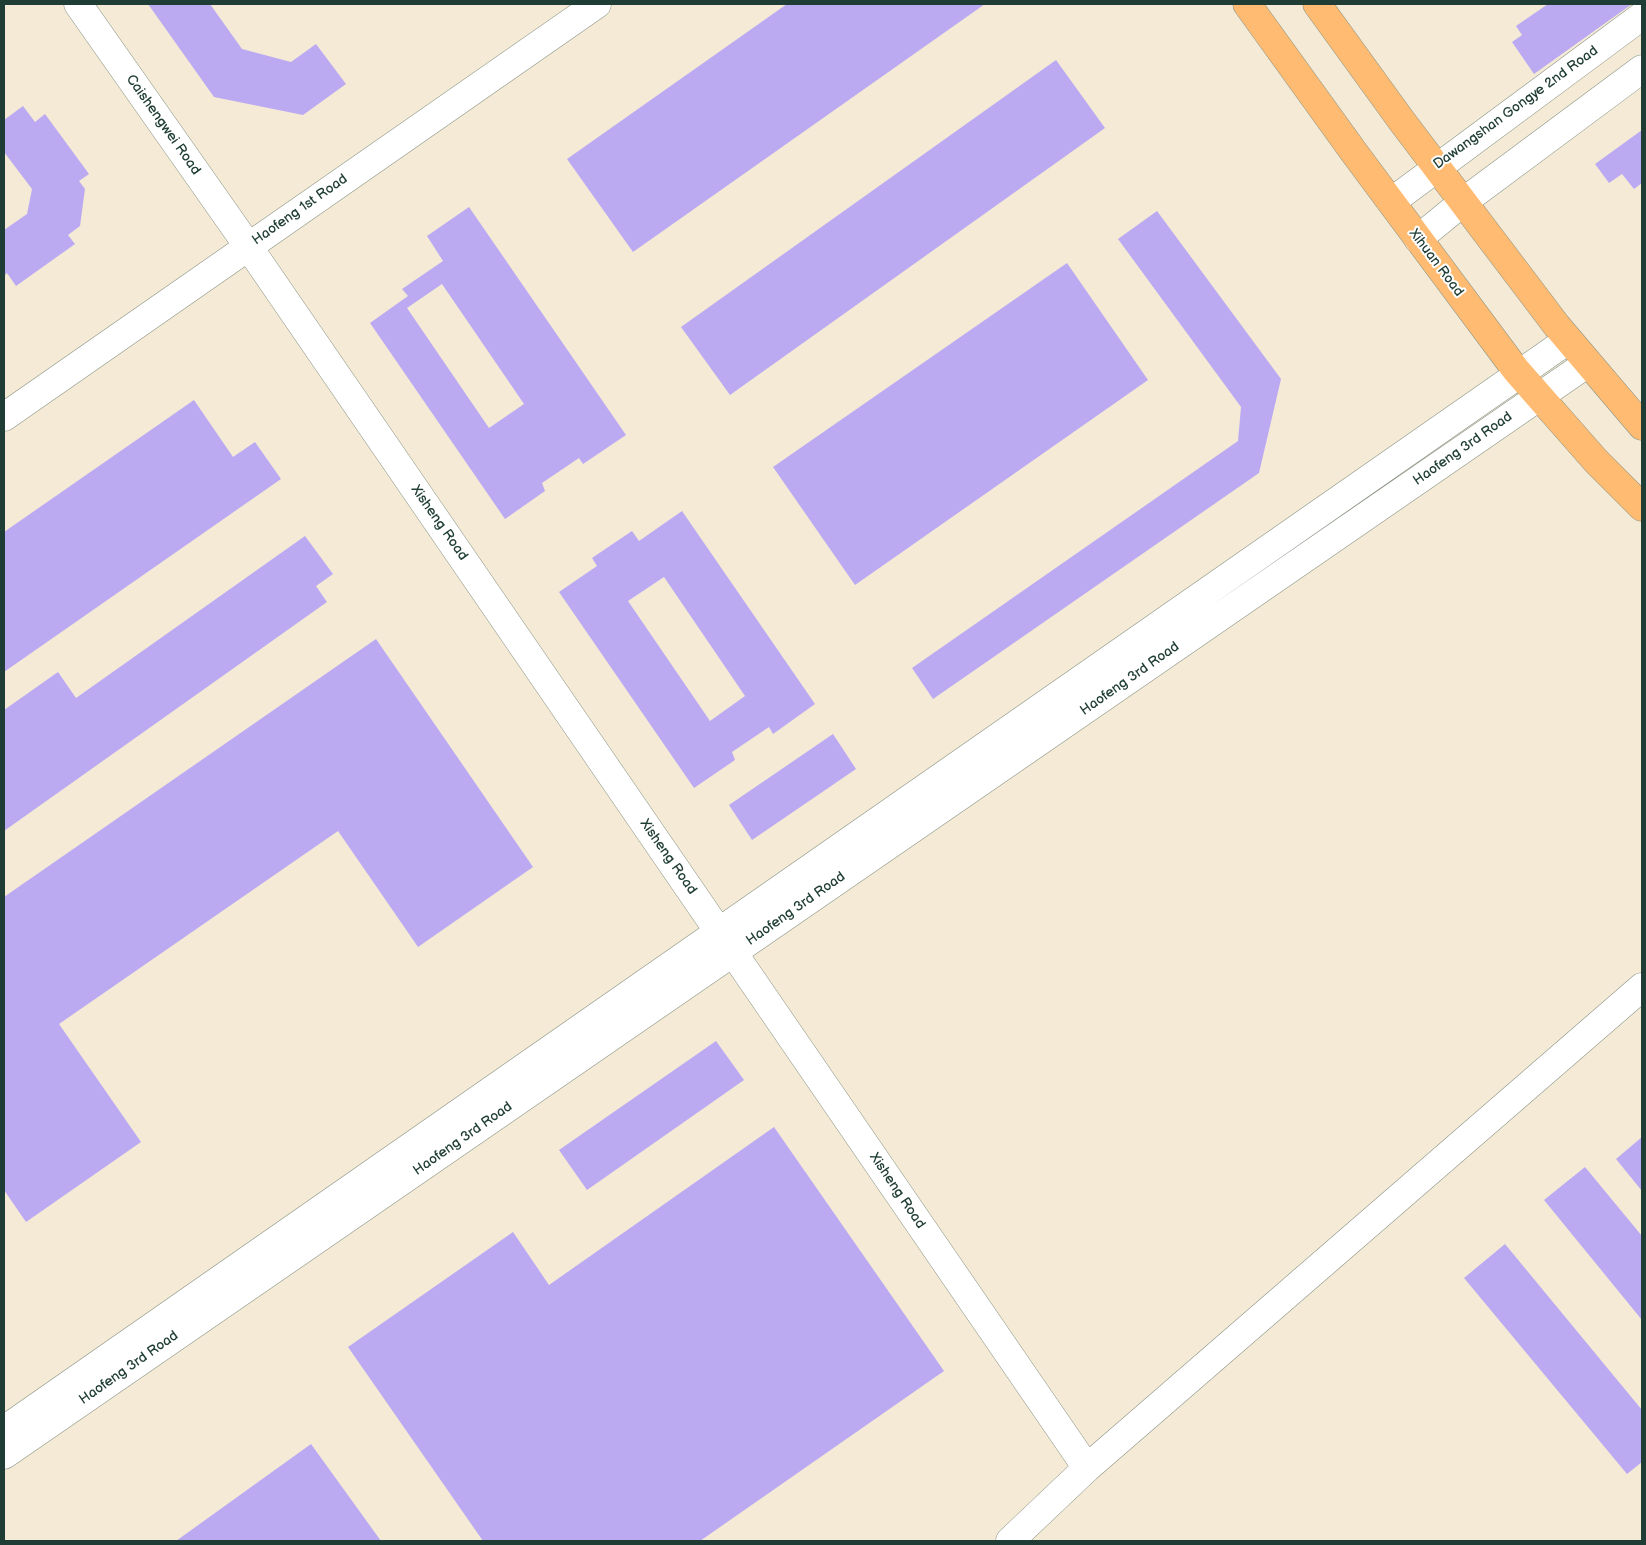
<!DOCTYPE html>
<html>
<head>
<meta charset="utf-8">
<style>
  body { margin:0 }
  #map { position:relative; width:1646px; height:1545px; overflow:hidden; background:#f4ead6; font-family:"Balsamiq Sans",sans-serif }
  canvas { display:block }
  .frame { position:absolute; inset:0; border:5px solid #1f3d34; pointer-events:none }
</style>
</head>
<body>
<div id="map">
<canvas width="1646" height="1545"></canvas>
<div class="frame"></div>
</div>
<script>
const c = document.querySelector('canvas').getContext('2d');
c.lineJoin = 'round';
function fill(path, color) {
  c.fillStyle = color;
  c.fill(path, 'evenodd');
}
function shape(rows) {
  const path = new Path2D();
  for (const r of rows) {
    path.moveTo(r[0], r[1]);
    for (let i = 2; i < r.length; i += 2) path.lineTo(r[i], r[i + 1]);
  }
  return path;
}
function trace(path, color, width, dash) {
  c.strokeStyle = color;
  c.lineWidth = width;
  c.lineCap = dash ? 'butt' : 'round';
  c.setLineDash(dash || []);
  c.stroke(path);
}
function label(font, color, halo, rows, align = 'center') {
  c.font = font + ' "Balsamiq Sans",sans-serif';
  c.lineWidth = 4;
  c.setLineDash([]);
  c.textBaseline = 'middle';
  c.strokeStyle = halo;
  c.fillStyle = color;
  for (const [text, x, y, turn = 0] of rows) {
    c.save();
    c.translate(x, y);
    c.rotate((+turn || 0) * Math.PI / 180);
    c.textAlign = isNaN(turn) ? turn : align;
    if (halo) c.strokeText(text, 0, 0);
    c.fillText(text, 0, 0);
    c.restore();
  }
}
fill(shape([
  [148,4,210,4,242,49,291,62,316,44,346,84,303,115,214,97],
  [787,4,985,4,633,252,567,159],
  [1548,4,1632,4,1534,74,1512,42,1522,35,1516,26],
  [1056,60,1105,128,730,395,681,327],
  [23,106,35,122,45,114,89,174,79,181,85,189,80,226,68,235,75,244,16,286,7,273,4,276,4,230,27,214,32,189,4,152,4,120],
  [1642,130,1642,183,1634,189,1622,174,1609,183,1595,164],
  [469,207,626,435,583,464,579,458,542,483,545,491,505,519,370,323,408,296,402,289,443,261,427,236],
  [442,284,524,404,489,428,407,308],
  [1157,211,1281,379,1259,473,933,699,912,668,1238,441,1241,407,1118,239],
  [1067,263,1148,380,855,585,773,467],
  [194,400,233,457,255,442,281,479,4,672,4,532],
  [682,511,815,704,773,734,769,727,732,752,735,760,694,788,559,592,597,566,592,558,632,531,639,541],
  [664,577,745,696,710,721,628,601],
  [305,536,333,574,316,586,327,602,4,831,4,710,58,672,76,698],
  [376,639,533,867,418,947,338,831,59,1024,141,1142,26,1222,4,1190,4,897],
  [833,734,856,769,752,840,729,805],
  [716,1041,744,1080,587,1190,559,1150],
  [774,1127,944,1371,700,1541,483,1541,348,1347,513,1232,549,1285],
  [1642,1137,1642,1191,1616,1159],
  [1585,1167,1642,1236,1642,1320,1544,1200],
  [1505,1244,1642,1410,1642,1462,1627,1474,1464,1278],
  [311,1444,381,1541,176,1541]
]), '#bbaaf2');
const street = shape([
  [78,4,248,246,1087,1468],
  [1391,202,1642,16],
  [1418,239,1463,202,1642,69],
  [4,417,597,4],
  [4,1430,1568,340],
  [4,1455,1588,363],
  [1010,1541,1087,1468,1642,987]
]);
const primary = shape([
  [1247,4,1353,151,1516,370,1596,461,1642,507],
  [1317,4,1401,120,1557,326,1642,426]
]);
trace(street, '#8a9485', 29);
trace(primary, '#8a9485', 29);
trace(street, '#fff', 28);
trace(primary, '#febb71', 28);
label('14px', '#1f3d34', '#fff', [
  ["Dawangshan Gongye 2nd Road",1516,108,-36],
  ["Caishengwei Road",163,125,55],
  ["Haofeng 1st Road",300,210,-35],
  ["Xihuan Road",1436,263,53],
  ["Haofeng 3rd Road",1463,449,-35],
  ["Xisheng Road",439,523,55],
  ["Haofeng 3rd Road",1130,679,-35],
  ["Xisheng Road",668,857,55],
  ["Haofeng 3rd Road",796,909,-35],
  ["Haofeng 3rd Road",463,1139,-35],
  ["Xisheng Road",897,1191,56],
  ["Haofeng 3rd Road",129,1368,-35]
]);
</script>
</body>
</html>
